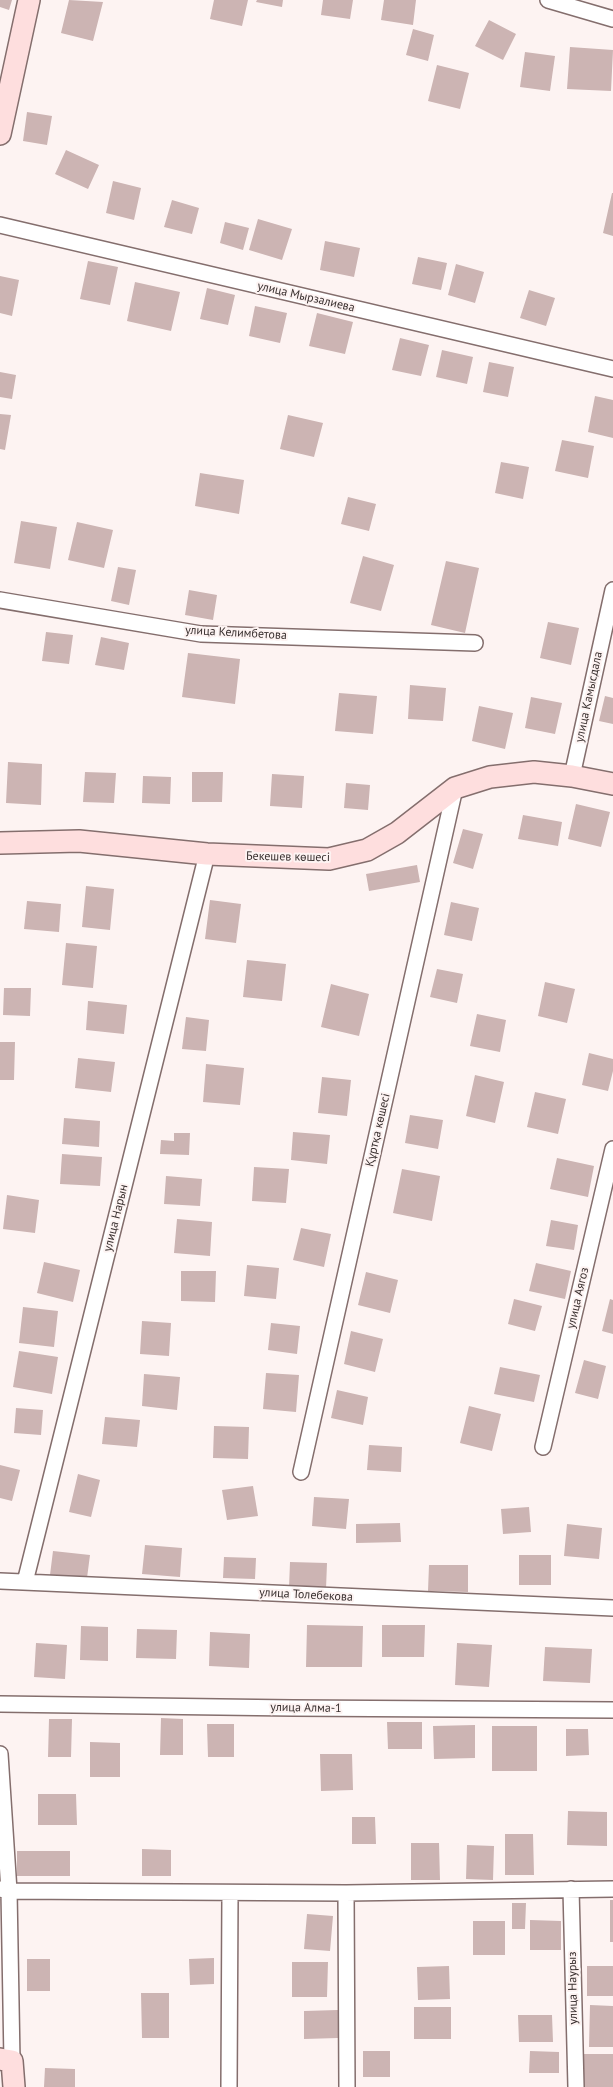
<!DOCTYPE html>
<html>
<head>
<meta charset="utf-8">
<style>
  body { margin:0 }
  canvas { display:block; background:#fdf3f2 }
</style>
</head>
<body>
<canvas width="613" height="2087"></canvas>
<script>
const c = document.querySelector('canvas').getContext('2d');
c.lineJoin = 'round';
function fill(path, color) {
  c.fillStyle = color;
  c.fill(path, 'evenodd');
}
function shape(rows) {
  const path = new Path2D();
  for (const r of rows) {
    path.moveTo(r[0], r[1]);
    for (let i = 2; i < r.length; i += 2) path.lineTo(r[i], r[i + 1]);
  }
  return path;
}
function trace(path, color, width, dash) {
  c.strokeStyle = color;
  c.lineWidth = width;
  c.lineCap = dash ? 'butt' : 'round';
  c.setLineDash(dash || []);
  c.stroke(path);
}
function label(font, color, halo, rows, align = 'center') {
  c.font = font + ' "PT Sans",sans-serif';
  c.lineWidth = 4;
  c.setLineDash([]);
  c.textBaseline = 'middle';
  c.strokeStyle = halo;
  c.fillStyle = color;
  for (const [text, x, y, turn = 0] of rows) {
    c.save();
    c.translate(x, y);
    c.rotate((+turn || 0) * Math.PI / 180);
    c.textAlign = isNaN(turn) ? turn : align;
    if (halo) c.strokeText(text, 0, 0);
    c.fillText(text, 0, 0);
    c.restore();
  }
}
fill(shape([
  [0,0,12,0,9,10,0,7],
  [69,0,103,2,93,41,61,33],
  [214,0,248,0,242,26,210,19],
  [257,0,283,0,282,7,256,2],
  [323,0,353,0,350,19,321,15],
  [384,0,416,0,413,25,381,20],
  [489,20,516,34,503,60,475,46],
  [413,29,434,35,428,61,406,55],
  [570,47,613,50,611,91,567,89],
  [525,52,555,56,550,91,520,87],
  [437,65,469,73,460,109,428,101],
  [27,112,52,116,47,145,23,141],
  [66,150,99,165,88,189,55,174],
  [113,181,141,188,134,220,106,213],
  [612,193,613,193,613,236,603,233],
  [172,200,199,208,192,234,164,227],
  [258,219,292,229,282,260,249,250],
  [225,222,249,228,243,250,220,243],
  [325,241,360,248,354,277,320,270],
  [418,257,447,263,441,290,412,284],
  [88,261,118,267,110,305,80,299],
  [456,264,484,272,475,303,448,295],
  [0,276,19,280,12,316,0,313],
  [135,282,180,292,171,331,127,321],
  [207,288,235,295,228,325,200,319],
  [529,290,555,298,546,326,520,318],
  [255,306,287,313,280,343,249,336],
  [317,313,353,322,345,354,309,346],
  [400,338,429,345,421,376,392,370],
  [442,350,473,357,467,384,436,377],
  [489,362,514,367,508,397,483,392],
  [0,372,16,375,12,399,0,397],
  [595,396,613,400,613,438,588,432],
  [0,414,11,415,5,450,0,449],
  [288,415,323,423,314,457,280,449],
  [562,440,594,446,588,478,555,471],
  [501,462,529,467,523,499,495,493],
  [200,473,244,480,239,514,195,506],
  [348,497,376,504,369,531,341,524],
  [21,521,57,527,50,569,14,563],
  [77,522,113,530,104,568,68,560],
  [363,556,394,565,381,611,350,603],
  [446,561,479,568,465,633,431,625],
  [118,567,136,570,129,605,111,601],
  [189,590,217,595,213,620,185,615],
  [548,622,579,628,571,665,540,658],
  [46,632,73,635,69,664,42,661],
  [101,637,129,643,124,670,95,665],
  [188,653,240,659,235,704,182,697],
  [410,685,446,688,443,721,408,719],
  [339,693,377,696,373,734,335,731],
  [605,696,613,698,613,724,599,721],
  [531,697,562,703,555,734,525,728],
  [479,706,513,713,505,749,472,741],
  [8,762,42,764,41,805,6,803],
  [85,772,116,773,114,803,83,802],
  [192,772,223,772,222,802,192,802],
  [272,774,304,776,302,808,270,806],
  [143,776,171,777,170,804,142,803],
  [346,783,370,785,368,810,344,808],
  [576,804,610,812,601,847,568,839],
  [523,815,562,822,558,846,518,839],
  [463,829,483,834,473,869,453,863],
  [417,865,420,882,369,891,366,874],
  [86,886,114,889,110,930,82,927],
  [210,900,241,904,236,943,205,939],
  [27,901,61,904,59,932,24,929],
  [451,902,479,908,472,941,444,935],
  [66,943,97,946,93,988,62,985],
  [247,960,286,964,282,1001,243,997],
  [437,969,463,974,457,1003,430,997],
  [545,982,575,989,567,1023,538,1016],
  [331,984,369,994,359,1036,321,1027],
  [4,988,31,988,30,1016,3,1015],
  [88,1001,127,1005,124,1034,86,1030],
  [477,1014,506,1020,500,1052,470,1046],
  [186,1017,209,1020,206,1051,182,1049],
  [0,1042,15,1042,14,1080,0,1080],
  [589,1053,613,1059,613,1071,608,1091,582,1085],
  [78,1058,115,1062,111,1092,75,1088],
  [206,1064,244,1068,240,1105,203,1102],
  [475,1075,504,1082,495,1123,466,1116],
  [322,1077,351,1080,347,1116,318,1113],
  [535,1092,566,1099,558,1134,527,1127],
  [410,1115,443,1120,438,1149,405,1143],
  [64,1118,100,1121,99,1147,62,1144],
  [293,1132,330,1135,327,1164,291,1160],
  [174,1133,190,1133,189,1155,160,1154,161,1140,174,1141],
  [62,1154,102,1157,100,1186,60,1184],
  [557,1158,594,1166,588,1197,550,1189],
  [254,1167,289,1169,286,1203,252,1201],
  [402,1169,440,1176,432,1221,393,1213],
  [166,1176,202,1179,200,1206,164,1204],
  [7,1195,39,1200,35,1233,3,1229],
  [177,1219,212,1222,210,1256,174,1253],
  [551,1220,578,1225,574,1250,546,1246],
  [301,1228,331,1234,324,1267,293,1260],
  [44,1262,80,1270,73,1302,37,1293],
  [536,1263,571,1271,565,1299,529,1291],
  [247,1265,279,1268,276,1299,244,1296],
  [181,1271,216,1271,215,1302,181,1301],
  [366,1272,398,1280,390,1313,358,1305],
  [514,1299,542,1306,535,1331,508,1324],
  [610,1299,613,1300,613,1334,602,1331],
  [23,1307,58,1311,54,1347,19,1343],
  [142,1321,171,1323,169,1356,140,1354],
  [271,1323,300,1326,297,1354,268,1350],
  [351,1331,383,1339,375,1372,344,1364],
  [19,1351,58,1357,52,1394,13,1387],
  [584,1360,606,1366,598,1399,575,1393],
  [500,1367,540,1375,534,1402,494,1394],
  [266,1373,299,1375,296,1412,263,1409],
  [144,1374,180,1377,177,1410,142,1406],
  [337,1390,368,1397,363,1425,331,1418],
  [469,1406,501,1414,492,1451,460,1443],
  [16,1408,43,1410,41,1435,14,1433],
  [105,1417,140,1420,137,1447,102,1444],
  [214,1426,249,1427,248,1459,213,1458],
  [369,1445,402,1447,401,1472,367,1470],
  [0,1465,20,1470,12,1501,0,1498],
  [78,1474,100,1480,91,1517,69,1512],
  [253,1486,258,1516,227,1520,222,1490],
  [314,1497,349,1499,346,1529,312,1526],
  [529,1507,531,1532,503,1534,501,1509],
  [400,1523,401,1542,356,1543,356,1524],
  [567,1524,602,1528,599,1559,564,1556],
  [145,1545,182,1548,180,1577,142,1574],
  [53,1551,90,1555,87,1578,50,1575],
  [519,1555,551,1555,551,1585,519,1585],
  [224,1557,256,1558,255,1579,223,1578],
  [290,1562,327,1563,326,1589,289,1588],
  [429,1565,468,1565,468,1592,428,1591],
  [307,1625,363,1626,362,1667,306,1667],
  [382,1625,425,1625,424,1657,382,1657],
  [81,1626,108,1627,108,1661,80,1660],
  [137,1629,177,1630,176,1659,136,1658],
  [210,1632,250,1634,249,1668,209,1666],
  [36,1643,67,1645,65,1679,34,1677],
  [457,1643,492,1645,489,1687,455,1685],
  [545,1647,592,1649,590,1683,543,1681],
  [161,1718,183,1719,183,1755,160,1755],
  [49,1719,72,1719,71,1757,48,1757],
  [387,1722,422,1722,422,1749,388,1749],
  [207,1724,234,1724,234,1757,208,1757],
  [475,1725,475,1758,434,1759,433,1726],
  [492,1726,537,1726,537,1771,492,1771],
  [566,1729,588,1729,589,1755,566,1756],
  [90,1742,120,1743,120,1777,90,1777],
  [320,1754,352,1754,353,1790,321,1791],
  [38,1794,76,1794,77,1825,38,1825],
  [568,1811,607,1812,607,1846,567,1845],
  [352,1817,375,1817,376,1844,352,1844],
  [505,1834,533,1834,534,1875,505,1875],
  [411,1843,439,1843,440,1880,411,1880],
  [467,1845,494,1846,493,1880,466,1879],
  [142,1849,171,1850,171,1876,142,1876],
  [17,1851,70,1851,70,1876,17,1876],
  [610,1900,613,1900,613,1942,610,1942],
  [512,1903,526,1903,525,1929,512,1929],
  [307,1914,333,1916,330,1951,304,1949],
  [530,1920,561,1921,561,1950,530,1950],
  [473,1921,505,1921,505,1955,473,1955],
  [214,1958,214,1984,190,1985,189,1959],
  [27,1959,50,1959,50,1991,27,1991],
  [292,1962,328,1962,327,1997,292,1997],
  [449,1966,450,1999,418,2000,417,1967],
  [587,1966,613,1966,613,1996,587,1996],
  [141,1993,169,1993,169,2038,142,2038],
  [590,2005,613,2006,613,2047,589,2047],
  [414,2007,451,2007,451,2039,414,2039],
  [338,2010,338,2038,304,2039,304,2011],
  [518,2015,552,2015,553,2042,519,2042],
  [363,2051,390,2051,390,2077,363,2077],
  [530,2051,559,2052,559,2073,529,2073],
  [583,2054,613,2054,613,2087,584,2087],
  [45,2068,75,2069,75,2087,44,2087]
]), '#ccb4b3');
const street = shape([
  [548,0,613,19],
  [0,225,613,369],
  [0,600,201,634,475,643],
  [572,776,613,590],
  [543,1447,613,1149],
  [301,1472,455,788],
  [0,1581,613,1608],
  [25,1582,207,854],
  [0,1704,293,1708,613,1710],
  [0,1754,9,1891,12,2061],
  [0,1889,9,1891,346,1893,613,1889],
  [571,1889,576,2087],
  [346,1893,347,2087],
  [229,2087,230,1893]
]);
const secondary = shape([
  [0,134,29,0],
  [0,843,79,841,207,854,329,859,367,850,397,833,455,788,490,777,534,772,572,776,613,784],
  [0,2059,12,2061,14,2087]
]);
trace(street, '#846e6d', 18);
trace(secondary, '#846e6d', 24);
trace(street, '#fff', 15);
trace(secondary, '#fedede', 21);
label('12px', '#39302f', '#fdf3f2', [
  ["улица Мырзалиева",306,297,13],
  ["улица Келимбетова",236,633,3],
  ["улица Камысдала",589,697,-78],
  ["Бекешев көшесі",288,857,1],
  ["Құртқа көшесі",378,1130,-77],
  ["улица Нарын",116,1218,-76],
  ["улица Аягоз",578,1298,-77],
  ["улица Толебекова",306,1595,3],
  ["улица Алма-1",306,1708,1],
  ["улица Наурыз",573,1988,-91]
]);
</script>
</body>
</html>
